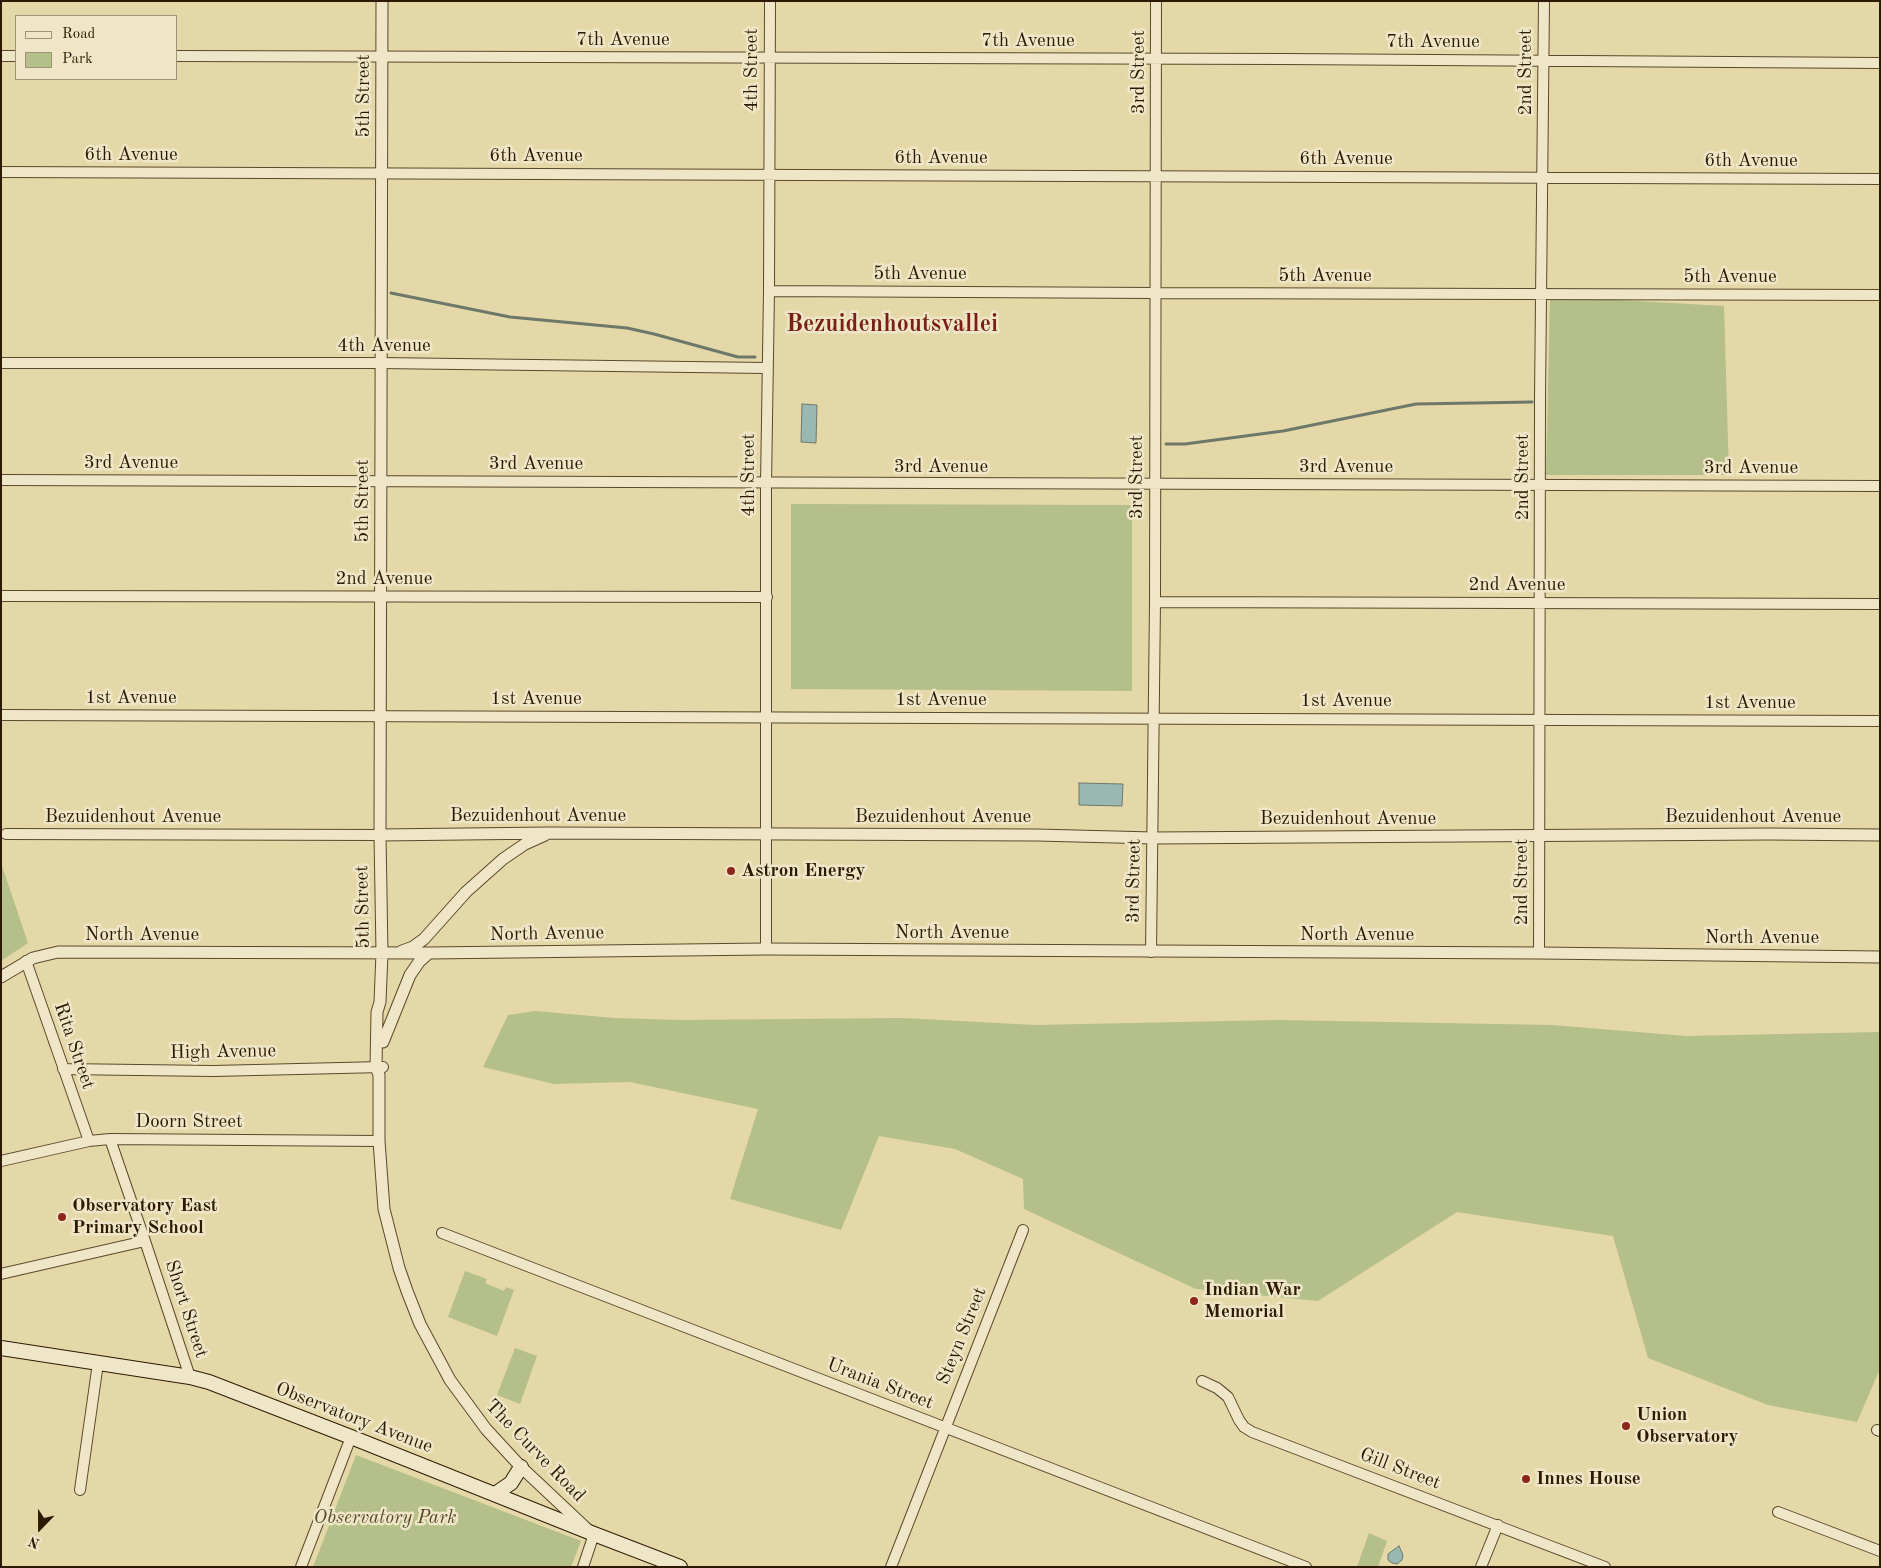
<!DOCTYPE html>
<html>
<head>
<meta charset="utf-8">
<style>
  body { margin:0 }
  #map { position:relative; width:1881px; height:1568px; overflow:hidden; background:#e5d8a8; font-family:"Old Standard TT",serif }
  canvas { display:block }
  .frame { position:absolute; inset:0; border:2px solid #2c1900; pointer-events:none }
  .legend { position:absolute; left:15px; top:15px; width:162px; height:65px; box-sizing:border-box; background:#eee6c6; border:1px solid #a09477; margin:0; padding:6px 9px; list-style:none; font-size:15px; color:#2c1900 }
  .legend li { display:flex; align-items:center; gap:10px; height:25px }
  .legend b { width:25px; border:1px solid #a09477 }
  .north { position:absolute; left:15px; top:1503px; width:50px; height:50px; -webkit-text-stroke:4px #eee6c6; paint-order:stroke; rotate:202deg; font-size:14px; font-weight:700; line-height:20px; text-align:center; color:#2c1900 }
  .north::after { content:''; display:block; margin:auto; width:18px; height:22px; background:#2c1900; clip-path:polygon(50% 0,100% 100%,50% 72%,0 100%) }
</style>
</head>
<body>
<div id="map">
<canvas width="1881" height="1568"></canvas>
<div class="frame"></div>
<ul class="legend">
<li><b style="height:6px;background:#eee6c6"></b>Road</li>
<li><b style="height:14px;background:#b4bf89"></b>Park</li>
</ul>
<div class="north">N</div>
</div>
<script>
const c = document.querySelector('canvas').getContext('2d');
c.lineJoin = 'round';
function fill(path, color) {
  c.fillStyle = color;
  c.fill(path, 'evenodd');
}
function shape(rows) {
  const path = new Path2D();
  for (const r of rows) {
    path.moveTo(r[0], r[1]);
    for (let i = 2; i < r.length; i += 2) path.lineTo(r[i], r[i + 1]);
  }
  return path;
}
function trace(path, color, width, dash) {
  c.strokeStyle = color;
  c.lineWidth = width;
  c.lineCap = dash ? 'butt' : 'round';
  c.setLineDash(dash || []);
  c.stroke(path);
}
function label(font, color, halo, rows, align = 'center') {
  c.font = font + ' "Old Standard TT",serif';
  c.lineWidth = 5;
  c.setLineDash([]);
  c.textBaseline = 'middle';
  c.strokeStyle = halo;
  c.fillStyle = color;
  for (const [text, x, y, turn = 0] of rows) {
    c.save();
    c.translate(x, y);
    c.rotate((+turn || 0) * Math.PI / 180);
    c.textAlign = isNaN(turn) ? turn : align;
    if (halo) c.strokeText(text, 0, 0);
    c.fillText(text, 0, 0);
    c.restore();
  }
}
fill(shape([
  [1550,296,1724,306,1729,475,1546,475],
  [791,504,1132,505,1132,691,791,689],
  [1,863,28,943,1,961],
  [536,1011,614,1018,681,1020,903,1018,1035,1025,1277,1020,1552,1025,1686,1036,1880,1032,1880,1369,1857,1422,1768,1405,1648,1358,1613,1236,1457,1212,1318,1301,1196,1289,1024,1209,1023,1179,955,1149,879,1136,841,1230,730,1199,758,1109,630,1082,554,1084,483,1067,508,1015],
  [465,1271,487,1279,485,1283,504,1291,506,1287,514,1290,497,1336,448,1317],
  [515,1348,537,1356,520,1404,497,1395],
  [356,1455,581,1541,571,1567,313,1567],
  [1369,1533,1387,1541,1378,1567,1357,1567]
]), '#b4bf89');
const water = shape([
  [802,404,817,405,816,443,801,442,802,404],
  [1079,783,1123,784,1122,806,1079,805,1079,783],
  [1399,1546,1403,1555,1402,1560,1397,1564,1392,1563,1388,1560,1388,1554,1399,1546]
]);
fill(water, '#99b8b2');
trace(water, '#6d786b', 1);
trace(shape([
  [391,293,510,317,627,328,654,334,738,357,755,357],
  [1166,444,1185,444,1283,431,1416,404,1532,402]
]), '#6d786b', 3);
const minor = shape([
  [1,56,16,56],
  [176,56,1283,59,1880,63],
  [1,172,1880,179],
  [769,291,1155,293,1880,295],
  [1,363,380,363,767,368],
  [1,480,1880,486],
  [1,596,767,597],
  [1155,602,1880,604],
  [1,715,1880,721],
  [6,834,380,835],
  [766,949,766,484,769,291,770,1],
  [1151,952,1155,602,1156,1],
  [1539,953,1540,397,1544,1],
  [26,961,89,1141],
  [63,1069,213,1071,383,1067],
  [110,1139,145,1241,190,1377],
  [1,1161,89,1141,110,1139,379,1141],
  [442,1233,1306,1567],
  [1,1274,145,1241],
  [1202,1381,1217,1388,1228,1397,1239,1420,1244,1427,1252,1432,1605,1567],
  [1877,1430,1880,1431],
  [80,1490,98,1363],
  [1778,1512,1880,1551],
  [301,1567,351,1437],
  [583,1567,594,1534],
  [891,1567,1023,1230],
  [1481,1567,1498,1525]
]);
const tertiary = shape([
  [382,1,380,835,382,953,380,1002,377,1012,376,1067,379,1075,379,1141,384,1209,399,1268,407,1291,420,1324,450,1380,486,1429,521,1467,588,1530],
  [380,835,549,833,1037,835,1153,838,1769,834,1880,835],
  [402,951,413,947,424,939,466,892,503,859,525,844,545,835],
  [1,977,33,958,58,952,429,953,766,949,1539,953,1880,957],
  [383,1042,410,975,419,962,429,953]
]);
const secondary = shape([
  [1,1348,190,1377,209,1382,351,1437,594,1534,680,1567],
  [495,1494,511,1483,521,1467]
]);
trace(minor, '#5a492a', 12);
trace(tertiary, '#5a492a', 13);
trace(secondary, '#2c1900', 16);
trace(minor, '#eee6c6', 10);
trace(tertiary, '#eee6c6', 11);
trace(secondary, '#eee6c6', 14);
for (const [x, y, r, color] of [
  [731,871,5,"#8f2418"],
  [62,1217,5,"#8f2418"],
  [1194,1301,5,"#8f2418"],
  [1626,1426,5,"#8f2418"],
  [1526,1479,5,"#8f2418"]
]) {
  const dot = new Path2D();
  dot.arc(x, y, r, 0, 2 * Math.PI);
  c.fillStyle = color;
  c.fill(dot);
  trace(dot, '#eee6c6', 2);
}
label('19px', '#2c1900', '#eee6c6', [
  ["7th Avenue",623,40],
  ["7th Avenue",1028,41],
  ["7th Avenue",1433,42],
  ["4th Street",752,70,-90],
  ["3rd Street",1139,72,-90],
  ["2nd Street",1526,72,-90],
  ["5th Street",364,96,-90],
  ["6th Avenue",131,155],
  ["6th Avenue",536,156],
  ["6th Avenue",941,158],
  ["6th Avenue",1346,159],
  ["6th Avenue",1751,161],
  ["5th Avenue",920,274],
  ["5th Avenue",1325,276],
  ["5th Avenue",1730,277],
  ["4th Avenue",384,346],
  ["3rd Avenue",131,463],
  ["3rd Avenue",536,464],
  ["3rd Avenue",941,467],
  ["3rd Avenue",1346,467],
  ["3rd Avenue",1751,468],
  ["4th Street",749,475,-90],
  ["3rd Street",1137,477,-90],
  ["2nd Street",1523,477,-90],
  ["5th Street",363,501,-90],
  ["2nd Avenue",384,579],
  ["2nd Avenue",1517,585],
  ["1st Avenue",131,698],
  ["1st Avenue",536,699],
  ["1st Avenue",941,700],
  ["1st Avenue",1346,701],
  ["1st Avenue",1750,703],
  ["Bezuidenhout Avenue",538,816],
  ["Bezuidenhout Avenue",133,817],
  ["Bezuidenhout Avenue",943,817],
  ["Bezuidenhout Avenue",1753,817],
  ["Bezuidenhout Avenue",1348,819],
  ["3rd Street",1134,881,-89],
  ["2nd Street",1522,882,-90],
  ["5th Street",363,907,-91],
  ["North Avenue",952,933],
  ["North Avenue",547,934,-1],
  ["North Avenue",142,935],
  ["North Avenue",1357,935],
  ["North Avenue",1762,938],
  ["Rita Street",74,1046,71],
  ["High Avenue",223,1052,-1],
  ["Doorn Street",189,1122],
  ["Short Street",186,1309,72],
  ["Steyn Street",962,1336,-68],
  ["Urania Street",880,1384,21],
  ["Observatory Avenue",354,1418,21],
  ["The Curve Road",535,1451,46],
  ["Gill Street",1400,1469,21]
]);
label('bold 19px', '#2c1900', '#eee6c6', [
  ["Astron Energy",741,871],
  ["Observatory East",72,1206],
  ["Primary School",72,1228],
  ["Indian War",1204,1290],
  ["Memorial",1204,1312],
  ["Union",1636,1415],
  ["Observatory",1636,1437],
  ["Innes House",1536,1479]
], 'left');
label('italic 19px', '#554b29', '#eee6c6', [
  ["Observatory Park",385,1518]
]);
label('bold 24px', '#7a1f14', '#eee6c6', [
  ["Bezuidenhoutsvallei",892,325]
]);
</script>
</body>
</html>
